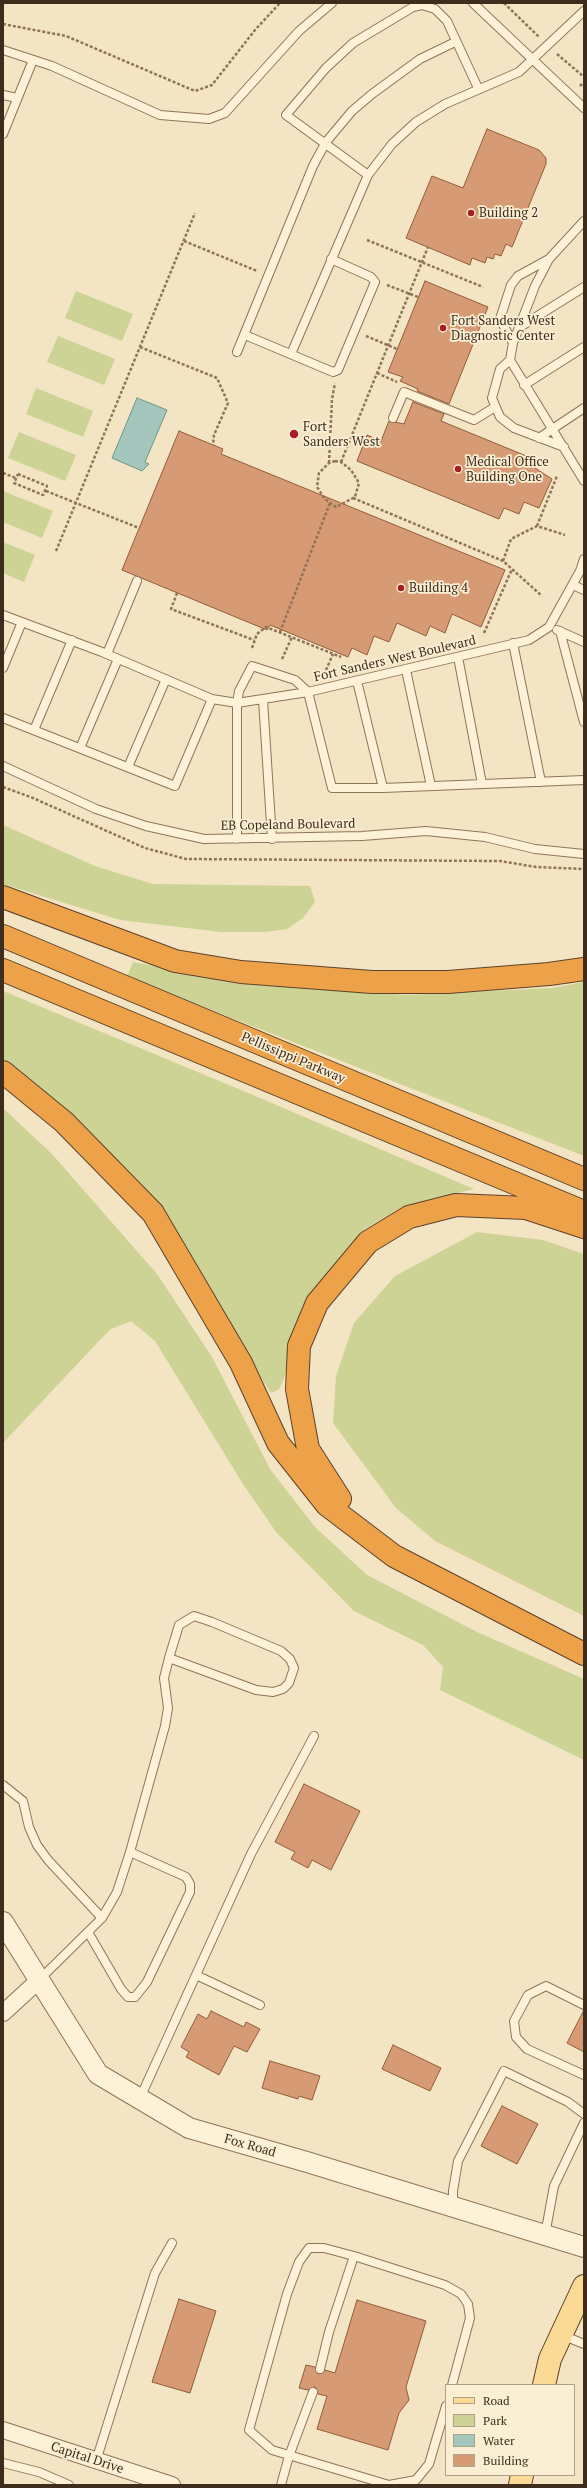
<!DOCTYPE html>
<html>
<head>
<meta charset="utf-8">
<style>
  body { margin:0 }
  #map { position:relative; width:587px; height:2488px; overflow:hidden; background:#f3e4c3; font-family:"PT Serif",serif }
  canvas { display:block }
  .frame { position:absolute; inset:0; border:4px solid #3e2c1d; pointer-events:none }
  .legend { position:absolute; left:445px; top:2384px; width:130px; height:92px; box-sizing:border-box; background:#faeed3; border:1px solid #afa08a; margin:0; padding:5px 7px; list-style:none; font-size:12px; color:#3e2c1d }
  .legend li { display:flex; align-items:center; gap:8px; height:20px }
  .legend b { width:20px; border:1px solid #afa08a }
</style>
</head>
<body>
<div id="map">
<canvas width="587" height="2488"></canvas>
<div class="frame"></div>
<ul class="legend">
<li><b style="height:5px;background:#fbda96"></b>Road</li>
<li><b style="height:11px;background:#cdd395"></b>Park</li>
<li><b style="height:11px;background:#a5c6bc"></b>Water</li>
<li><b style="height:11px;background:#d69b74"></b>Building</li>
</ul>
</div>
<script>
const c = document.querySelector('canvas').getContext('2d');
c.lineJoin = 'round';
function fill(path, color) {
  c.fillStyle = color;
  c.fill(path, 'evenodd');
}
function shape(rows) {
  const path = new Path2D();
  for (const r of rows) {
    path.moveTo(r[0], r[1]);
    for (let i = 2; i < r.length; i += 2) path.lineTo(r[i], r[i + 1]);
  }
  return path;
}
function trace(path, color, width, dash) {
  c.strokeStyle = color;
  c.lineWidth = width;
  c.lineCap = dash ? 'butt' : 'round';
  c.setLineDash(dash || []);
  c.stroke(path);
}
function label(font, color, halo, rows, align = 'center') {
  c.font = font + ' "PT Serif",serif';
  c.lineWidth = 3.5;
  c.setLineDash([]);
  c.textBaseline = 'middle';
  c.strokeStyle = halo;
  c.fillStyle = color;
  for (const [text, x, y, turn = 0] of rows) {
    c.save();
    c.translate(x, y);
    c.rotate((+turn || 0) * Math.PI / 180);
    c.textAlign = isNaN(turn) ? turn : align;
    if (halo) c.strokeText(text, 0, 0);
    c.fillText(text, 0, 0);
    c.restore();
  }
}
fill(shape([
  [76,291,133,314,122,341,65,318],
  [58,336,115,359,104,385,47,362],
  [36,388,93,411,83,437,26,414],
  [19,432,76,455,65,481,8,458],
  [3,491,53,511,42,538,3,522],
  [3,542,35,555,24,582,3,573],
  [3,825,95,866,153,884,310,886,315,902,303,918,287,929,265,932,221,932,120,920,3,884],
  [133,962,239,981,405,995,552,988,584,982,584,1156,127,977],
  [3,991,241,1090,474,1189,402,1207,365,1229,311,1295,283,1381,279,1389,271,1393,147,1201,3,1065],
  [3,1108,52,1154,157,1274,212,1357,270,1469,315,1527,367,1575,477,1632,584,1679,584,1760,440,1690,443,1667,423,1645,354,1611,276,1532,243,1484,155,1341,131,1321,111,1329,97,1343,3,1443],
  [477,1232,543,1240,584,1254,584,1616,435,1541,396,1508,333,1423,336,1376,354,1323,395,1276]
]), '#cdd395');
const water = shape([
  [137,398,167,410,145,462,149,464,142,471,112,458,137,398]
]);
fill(water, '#a5c6bc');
trace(water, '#6a968a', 1);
const building = shape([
  [487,129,539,150,546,158,546,164,512,247,506,244,501,256,495,254,493,259,487,257,485,263,472,258,470,265,406,238,432,176,463,188,487,129],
  [425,281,488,307,449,404,417,391,418,389,400,381,403,377,388,372,425,281],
  [413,402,444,414,441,421,541,462,535,468,552,479,539,508,524,502,519,514,504,508,499,519,357,461,367,435,381,441,389,421,404,424,413,402],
  [179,431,223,449,221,454,505,570,481,627,452,614,445,633,430,626,426,636,397,623,389,642,374,636,367,655,352,648,348,657,270,625,267,630,122,570,179,431],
  [304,1784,360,1811,331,1870,312,1860,308,1868,291,1859,295,1852,275,1842,304,1784],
  [584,2010,584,2052,567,2043,584,2010],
  [211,2011,244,2027,246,2022,260,2029,247,2052,234,2046,219,2075,186,2057,189,2052,181,2047,198,2014,207,2019,211,2011],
  [393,2045,441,2068,430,2091,382,2069,393,2045],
  [270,2061,320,2076,312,2100,299,2096,298,2099,262,2088,270,2061],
  [502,2106,538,2124,517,2164,481,2146,502,2106],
  [179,2299,216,2311,190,2393,152,2382,179,2299],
  [357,2300,426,2321,406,2387,409,2400,399,2413,388,2450,317,2429,327,2396,318,2394,315,2387,308,2390,299,2388,306,2365,315,2367,318,2374,325,2370,335,2373,357,2300]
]);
fill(building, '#d69b74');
trace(building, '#935b39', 1);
const service = shape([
  [473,3,584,108],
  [3,50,52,66,160,115,209,119,225,113,299,31,332,3],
  [3,95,17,98],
  [3,134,33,60],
  [368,175,286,115,326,68,353,43,413,7,422,5,435,9,447,21,478,88],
  [584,221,549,259,535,286,513,343,510,360,584,481],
  [520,327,584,287],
  [245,335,333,372,338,370,375,282,371,277,331,259],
  [513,343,500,319,511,285,518,276,549,259],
  [237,352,313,166,326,142,352,111,372,94,420,59,455,42],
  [291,354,368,175,392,144,416,122,445,104,519,72,584,11],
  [510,360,500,369,492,398,500,417,514,428,564,447],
  [524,385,584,347],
  [393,418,404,392,474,420,495,407],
  [539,438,584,408],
  [573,585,584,590],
  [3,615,102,652,212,699,237,703,239,691,252,666,295,680,308,692,529,640,549,627,580,571,584,559],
  [557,630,584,642],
  [560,631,584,722],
  [513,643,541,782],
  [107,654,137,581],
  [458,657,482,784],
  [3,668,22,622],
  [406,670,431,786],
  [357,681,383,788],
  [263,700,272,839],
  [3,718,175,786,212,699],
  [34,730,72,640],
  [80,748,118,659],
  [3,766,96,809,146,826,204,839,362,836,426,831,485,837,535,849,584,854],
  [128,767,166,679],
  [237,839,237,703,308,692,332,788,383,788,584,780],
  [3,1785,23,1801,29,1827,37,1845,48,1860,102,1918,39,1980],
  [130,1852,165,1726,168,1708,164,1678,169,1658,179,1625,194,1616,212,1622,281,1651,290,1659,294,1668,289,1683,283,1689,273,1692,256,1690,169,1658],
  [88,1932,121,1989,128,1997,135,1997,147,1982,190,1892,190,1884,186,1877,130,1852,117,1892,102,1918],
  [196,1975,260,2005],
  [584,2005,546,1986,528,1995,514,2021,516,2037,527,2049,584,2075],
  [140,2098,251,1854,314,1736],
  [453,2206,453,2191,458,2161,504,2071,568,2102,584,2114],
  [545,2235,554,2186,584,2123],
  [562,2335,584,2344],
  [320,2369,329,2332,354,2256],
  [446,2406,429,2464,416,2480,389,2485,272,2450,249,2430,287,2294,299,2262,309,2248,324,2248,354,2256,445,2285,461,2294,468,2304,470,2318,452,2385],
  [96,2461,155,2273,172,2243],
  [3,2463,39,2472,69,2485],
  [281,2485,289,2456,313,2392]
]);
const minor = shape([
  [3,2013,38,1981],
  [3,2430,172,2485]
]);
const tertiary = shape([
  [3,1922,98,2074,189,2128,307,2162,584,2247]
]);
const primary = shape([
  [544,2385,550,2359,584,2286],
  [520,2485,522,2475]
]);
const motorway = shape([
  [3,897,175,961,241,972,372,982,448,982,549,974,584,969],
  [3,936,584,1179],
  [3,970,584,1212],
  [3,1072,64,1122,153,1213,241,1363,278,1443,327,1505,394,1556,584,1654],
  [340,1499,308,1449,297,1389,299,1346,317,1303,368,1242,409,1217,456,1205,526,1208,584,1227]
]);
trace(service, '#907457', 10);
trace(minor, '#907457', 18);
trace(tertiary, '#907457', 22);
trace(primary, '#5e422b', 24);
trace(motorway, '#5e422b', 24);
trace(shape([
  [504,3,539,37],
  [3,24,66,36,195,91,212,85,255,30,280,3],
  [557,54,584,77],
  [580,86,584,82],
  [367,240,483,287],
  [184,241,257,271],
  [387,285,418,297],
  [366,336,397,349],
  [140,347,217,378,228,403,214,435,213,445],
  [377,373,397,382],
  [335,461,341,462,351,470,359,483,355,497,336,507,325,499,317,487,319,473,329,463,335,461],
  [341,462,428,247],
  [329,463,332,399,335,383],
  [3,473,16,478],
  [18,474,47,486,43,495,14,483,18,474],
  [46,491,139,528],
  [353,498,503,561,542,596],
  [537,526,557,476],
  [56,551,195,213],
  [503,561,511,539,537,526,565,535],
  [177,593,171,609,254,640],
  [280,632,330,503],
  [484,633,512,569],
  [252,648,257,634,266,627,341,657],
  [282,659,292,637],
  [326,670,333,654],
  [3,787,33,798,145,848,186,859,500,861,536,867,584,869]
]), '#907457', 2.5, [3, 2]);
trace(service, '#fdf1d7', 8);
trace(minor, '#fdf1d7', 16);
trace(tertiary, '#fdf1d7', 20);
trace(primary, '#fbda96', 22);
trace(motorway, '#eda24a', 22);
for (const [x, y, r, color] of [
  [471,213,4,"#a71f22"],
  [443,328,4,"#a71f22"],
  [294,434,5,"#a71f22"],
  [458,469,4,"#a71f22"],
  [401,588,4,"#a71f22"]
]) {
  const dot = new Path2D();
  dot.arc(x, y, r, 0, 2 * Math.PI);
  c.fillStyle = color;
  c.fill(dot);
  trace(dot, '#faeed3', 1.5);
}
label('13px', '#3e2c1d', '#faeed3', [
  ["Building 2",479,213],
  ["Fort Sanders West",451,321],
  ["Diagnostic Center",451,336],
  ["Fort",303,427],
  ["Sanders West",303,442],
  ["Medical Office",466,462],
  ["Building One",466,477],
  ["Building 4",409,588]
], 'left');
label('13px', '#3e2c1d', '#faeed3', [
  ["Fort Sanders West Boulevard",395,659,-13],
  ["EB Copeland Boulevard",288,825,-1],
  ["Pellissippi Parkway",293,1058,23],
  ["Fox Road",250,2146,16],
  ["Capital Drive",87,2458,18]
]);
</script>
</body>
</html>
